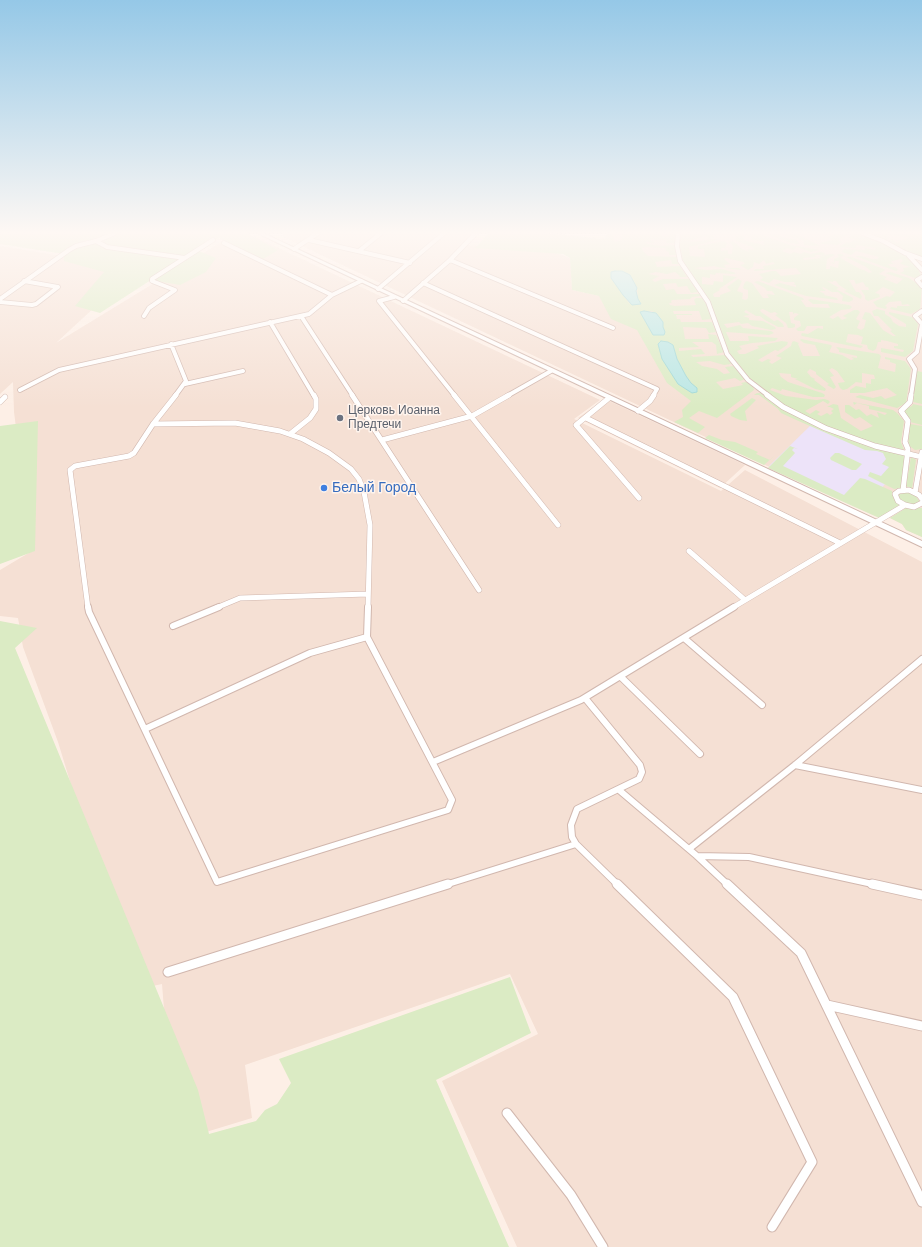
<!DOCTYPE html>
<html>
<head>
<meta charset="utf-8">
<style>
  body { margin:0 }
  canvas { display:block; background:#fdefe6 }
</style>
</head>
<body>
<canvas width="922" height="1247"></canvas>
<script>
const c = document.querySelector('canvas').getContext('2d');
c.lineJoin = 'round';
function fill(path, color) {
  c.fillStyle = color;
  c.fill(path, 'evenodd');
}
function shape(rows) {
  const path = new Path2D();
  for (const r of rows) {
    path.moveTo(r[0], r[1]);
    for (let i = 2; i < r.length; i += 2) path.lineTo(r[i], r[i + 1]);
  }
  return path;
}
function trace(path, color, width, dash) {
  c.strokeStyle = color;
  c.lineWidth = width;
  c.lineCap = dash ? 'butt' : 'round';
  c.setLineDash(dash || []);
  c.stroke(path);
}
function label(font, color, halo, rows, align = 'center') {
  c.font = font + ' "DM Sans",sans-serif';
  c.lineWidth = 3;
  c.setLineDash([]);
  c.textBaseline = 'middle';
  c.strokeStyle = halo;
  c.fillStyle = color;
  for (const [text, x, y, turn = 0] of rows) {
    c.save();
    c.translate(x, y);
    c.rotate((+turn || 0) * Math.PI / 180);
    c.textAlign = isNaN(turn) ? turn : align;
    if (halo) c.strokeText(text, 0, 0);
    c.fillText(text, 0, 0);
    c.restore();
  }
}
fill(shape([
  [236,233,247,233,600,400,574,419,721,491,745,470,922,562,922,1247,517,1247,442,1081,538,1034,510,974,245,1065,252,1118,183,1139,165,1022,162,984,134,990,58,742,23,647,18,618,0,616,0,570,32,551,14,412,13,382,0,394,0,246,137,268,56,343],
  [284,233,480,233,467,245,551,251,570,258,572,290,599,296,608,233,922,233,922,537,906,530,902,524,884,515,858,507,754,460,281,236],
  [605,399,745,465,720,488,578,418]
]), '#f5e0d4');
fill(shape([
  [812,424,885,451,893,475,865,507,769,466]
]), '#ede3f9');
fill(shape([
  [0,233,246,233,278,250,263,259,219,238,199,251,216,258,206,272,180,285,151,280,100,313,75,306,104,272,64,261,64,254,0,244],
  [489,233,547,233,604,239,608,233,613,233,614,241,616,242,621,240,623,233,662,234,662,236,668,236,667,233,676,233,675,243,666,243,667,240,651,239,651,241,655,243,646,242,647,244,661,246,675,245,676,255,669,255,669,252,666,251,666,248,645,247,642,248,642,250,648,256,677,257,679,264,672,264,671,260,655,262,657,267,680,266,687,277,679,277,680,276,675,272,667,274,656,272,648,274,659,276,652,280,655,282,663,279,689,279,698,292,691,293,687,286,678,287,676,283,663,284,666,290,674,289,677,294,699,294,701,296,692,297,690,299,672,300,671,302,672,303,669,303,670,305,675,306,696,305,694,300,696,298,702,298,708,307,712,319,702,320,699,311,673,311,674,314,692,314,692,315,676,315,677,319,680,319,681,322,712,322,716,332,709,333,706,328,683,327,685,339,709,339,708,334,716,335,724,352,717,354,716,345,712,342,692,342,699,347,679,348,679,351,701,349,705,354,691,355,693,357,726,355,731,364,724,365,710,361,696,362,702,366,717,369,724,374,730,373,725,367,733,366,745,379,740,381,735,378,716,382,723,389,743,385,741,383,746,382,753,386,754,390,717,418,699,411,689,418,705,427,698,433,674,422,683,417,682,410,691,401,667,383,637,330,611,319,599,296,572,290,570,258,563,254,475,248],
  [615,271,622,271,630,275,637,288,638,299,641,304,634,305,629,303,623,295,611,278],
  [644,311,652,311,663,322,663,327,665,332,664,335,653,335,643,318],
  [668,342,672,345,677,359,686,376,698,391,660,351,660,349],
  [681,233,714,233,713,238,708,239,705,236,688,241,692,242,713,239,718,240,689,247,690,256,705,257,704,249,698,249,698,246,723,241,726,242,727,244,725,248,721,248,721,251,728,250,728,254,732,254,733,246,729,242,733,241,742,249,749,252,747,249,755,250,751,246,748,246,745,244,736,241,736,236,742,235,745,237,743,240,764,245,765,244,761,243,764,243,763,241,751,240,752,238,746,234,760,234,790,245,820,250,811,252,797,247,793,250,787,248,782,251,790,254,794,252,801,254,804,252,810,254,820,252,825,253,824,255,815,255,816,257,803,258,804,260,821,258,819,256,829,254,833,254,835,255,827,259,826,269,830,269,830,266,838,268,839,261,835,261,834,264,831,262,834,263,834,259,839,257,837,254,841,254,844,255,840,257,842,259,862,270,864,270,869,273,872,272,866,267,846,257,851,257,884,269,885,270,879,274,887,277,884,279,897,284,903,279,885,273,891,272,909,278,922,287,920,309,911,314,890,309,891,307,897,308,897,306,910,306,908,304,902,305,901,301,889,302,885,306,887,307,886,309,877,307,873,302,887,296,890,297,895,292,883,287,875,293,879,294,880,297,868,301,865,299,865,296,861,290,869,290,868,287,866,287,863,282,856,284,854,280,849,280,856,292,859,292,862,296,861,299,844,291,847,290,839,285,836,281,833,281,833,282,827,281,839,288,836,289,853,298,853,300,849,302,842,301,843,296,838,292,832,292,823,287,822,288,826,291,819,291,825,294,824,295,837,298,838,300,806,296,774,285,780,283,796,287,796,285,792,284,795,284,794,282,785,282,774,279,769,283,760,280,763,278,759,274,772,271,776,271,781,276,801,274,796,268,754,271,755,269,764,269,763,266,775,264,773,262,766,264,764,260,759,264,754,262,753,267,748,270,740,265,745,264,743,262,726,258,724,259,730,264,724,265,726,268,739,268,741,270,717,267,715,266,694,268,706,270,722,269,736,273,734,274,716,273,715,275,710,274,710,278,702,277,702,284,713,285,714,281,723,282,723,275,737,277,719,289,720,290,713,294,714,297,720,297,720,295,731,291,727,287,738,279,742,281,737,291,743,293,742,299,746,300,748,298,748,290,744,289,743,287,745,282,747,281,752,283,763,298,769,298,767,294,775,295,772,291,767,291,765,288,754,282,758,281,803,298,804,300,801,300,806,307,830,308,828,304,813,304,808,300,810,299,849,305,852,307,850,309,841,310,829,317,833,319,838,316,842,320,847,318,843,316,854,310,858,310,860,312,856,319,860,321,857,328,861,330,864,328,866,320,862,319,865,312,870,313,883,330,893,336,896,336,890,331,892,330,878,316,874,316,872,311,877,309,885,311,885,314,891,318,893,322,899,326,906,327,906,324,889,314,889,312,912,317,918,324,913,351,905,357,881,352,881,348,903,352,904,350,894,348,894,346,898,346,898,344,887,341,881,340,881,342,878,342,876,349,873,351,868,349,867,345,861,344,863,337,858,335,848,334,846,342,863,346,861,348,802,336,801,335,802,333,808,334,818,328,823,329,823,326,807,326,804,331,798,331,796,329,801,326,800,321,794,320,794,318,799,314,795,313,793,314,793,312,789,312,791,323,795,324,795,327,792,328,788,328,786,323,775,315,778,314,775,312,771,313,763,309,760,310,761,312,774,321,778,320,783,324,784,327,778,327,765,320,760,316,756,316,746,310,744,312,750,315,743,316,749,318,749,320,763,321,775,327,776,329,771,330,752,326,748,323,741,324,739,322,724,324,727,328,740,325,743,328,771,331,774,333,769,335,726,332,730,341,749,341,748,336,778,338,775,341,752,343,739,346,742,349,737,351,739,354,745,354,759,348,757,346,782,341,788,342,787,345,778,351,775,350,758,360,762,362,768,359,771,360,769,362,772,364,782,358,776,356,791,346,792,342,794,341,799,343,798,344,803,356,820,356,815,345,804,343,800,340,801,339,831,345,832,346,829,352,842,355,851,360,854,359,851,357,857,358,857,356,839,352,839,350,836,347,879,354,881,356,878,368,895,372,896,364,890,362,890,360,885,359,885,357,905,361,911,369,906,403,897,408,855,397,860,395,873,398,881,396,885,399,897,395,887,388,864,393,850,393,850,390,856,386,866,388,866,383,871,384,871,379,875,379,874,375,862,373,862,383,856,382,847,389,843,390,840,388,838,383,845,382,837,371,832,368,829,370,834,376,830,377,836,387,834,389,827,385,829,384,816,374,816,372,810,369,807,372,811,377,815,379,814,380,826,389,825,391,815,389,795,379,798,379,791,377,791,374,779,373,781,377,788,382,822,393,825,395,824,397,813,397,782,389,781,391,772,388,770,390,786,396,816,400,824,399,828,400,830,402,828,404,823,401,805,411,810,414,816,410,820,412,817,414,821,416,827,413,830,415,833,413,831,411,834,409,830,407,827,407,833,404,838,405,841,418,861,431,873,426,860,417,855,419,845,412,845,405,849,405,856,410,859,409,867,416,871,414,879,418,877,412,885,415,887,413,869,409,869,406,857,403,854,405,853,402,893,410,897,413,904,421,901,442,904,450,866,441,835,430,792,410,763,390,751,380,730,354,710,302,683,261,680,246],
  [765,233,795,233,820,246,804,245,803,240,787,236,786,234,780,234,781,237,797,240,799,244,790,243],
  [832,233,859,233,877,239,907,256,915,264,921,275,915,278,900,273,904,271,903,268,910,267,901,264,900,263,903,261,901,259,892,261,891,262,893,264,888,264,891,267,895,267,898,270,896,271,855,256,861,256,872,259,877,259,879,257,856,251,851,255,842,252,844,249,865,250,865,248,875,250,876,248,856,245,856,248,840,247,840,246,847,242,849,243,856,239,848,238,852,235,849,234,838,240,842,242,837,245,823,244,820,243,832,240,829,236,834,235],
  [878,233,922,233,922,258,906,253,887,242,892,239,897,243,900,242,897,240,903,240,909,237,888,235,886,237,890,238,884,240,875,236],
  [917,371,922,372,922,404,913,402],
  [757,393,761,393,807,421,904,455,905,457,901,488,894,489,868,476,870,472,881,476,889,467,882,464,886,459,883,453,877,451,865,450,794,419,781,413,778,409,759,395,754,395],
  [752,398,756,400,745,411,747,421,740,420,731,416,730,414],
  [913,404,922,406,922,425,910,422,911,420,904,413,904,411,907,408,912,406],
  [38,421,35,551,0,564,0,426],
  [910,424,922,426,922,449,915,450,908,445],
  [709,435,722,440,735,442,758,452,756,454,770,460,774,456,764,465,705,438],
  [790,446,798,449,794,448,792,450,795,453,783,466,844,495,860,478,865,479,892,491,894,499,900,506,879,518,877,517,768,468],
  [835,453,839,453,862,464,856,470,852,470,831,460,830,458],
  [911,457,916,460,912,489,906,486],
  [907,492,915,495,920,502,916,505,905,504,897,497,898,494],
  [906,508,922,508,922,537,906,530,902,524,890,518],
  [0,621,37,628,15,648,198,1090,209,1134,256,1121,265,1110,277,1104,291,1083,279,1059,510,977,531,1033,436,1080,509,1247,0,1247]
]), '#dbebc4');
const water = shape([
  [615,271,622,271,630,275,637,288,636,291,638,299,641,304,632,305,623,295,611,278,611,272,615,271],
  [644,311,656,313,663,322,663,327,665,332,664,335,653,335,640,312,644,311],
  [661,341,668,342,673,345,677,359,686,376,691,383,697,388,697,392,692,393,678,384,662,359,658,344,661,341]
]);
fill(water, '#bae7e5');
trace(water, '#a0d9d7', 1);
const minorFar3 = shape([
  [678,233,677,246,680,261,708,302,727,354,748,380,769,396],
  [862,233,883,241,905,253,922,259],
  [309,240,410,263],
  [96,241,107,247,185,258],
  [294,249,318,233],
  [359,251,381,233],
  [909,256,922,270],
  [450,260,613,328],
  [922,277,917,280,922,286],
  [423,283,657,389,653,396],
  [378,289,444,233],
  [332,295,361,281],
  [394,297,379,301,455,396],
  [0,299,69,250,76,246,96,241,115,233],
  [403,301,450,260,476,233],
  [0,302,32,305,36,304,58,287,24,281],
  [144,316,149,308,175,290,152,281,152,279,213,240],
  [301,316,353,396],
  [270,322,314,396],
  [171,344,186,381,175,396],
  [185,384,243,371],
  [20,390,59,370,309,314,332,295,224,243],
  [507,396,551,371],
  [911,396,915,369,909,359,917,352,922,324,915,316,922,311]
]);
const minorFar2 = shape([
  [352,395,479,590],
  [454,395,558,525],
  [767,395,783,407,825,428,875,446,922,457],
  [609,398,576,425,639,498],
  [0,402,5,397],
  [638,411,650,401,654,395],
  [586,418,840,543],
  [153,424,176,395],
  [153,424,235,423,280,431,303,439,329,453,351,469,359,479,364,492,370,525,368,608],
  [290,434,310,418,316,409,316,399,314,395],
  [382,440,472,416,509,395],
  [903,490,908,449,905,442,908,421,901,411,910,402,911,395],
  [915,493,922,452],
  [922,499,919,495,909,490,899,491,895,494,898,501,905,505,914,507,922,503],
  [689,551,745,600],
  [88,608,70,470,75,466,129,456,134,453,153,424],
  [216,608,240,598,368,594],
  [732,608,905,505]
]);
const minorFar1 = shape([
  [88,607,89,612,217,882,448,810,452,800,367,637,368,607],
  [173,626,219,607],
  [684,638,762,705],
  [621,677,700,754],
  [585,698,640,765,642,772,639,779,577,809,571,825,572,837,576,844,618,885],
  [145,729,310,653,367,637],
  [433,762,581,700,734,607],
  [795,765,922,790],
  [619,790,697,856,728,885],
  [689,849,795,765,922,659],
  [697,856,749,857,877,885],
  [445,885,576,844]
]);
const minor = shape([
  [617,884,733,997,812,1162,772,1227],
  [727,884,801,953,922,1202],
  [872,884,922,895],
  [168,972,448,884],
  [827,1005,922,1026],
  [507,1113,571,1195,603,1247]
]);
const tertiary = shape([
  [257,233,263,233,922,541,922,547,257,233]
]);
trace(minorFar3, '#d1b7ae', 5.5);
trace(minorFar2, '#d1b7ae', 6);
trace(minorFar1, '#d1b7ae', 8);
trace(minor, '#d1b7ae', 11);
trace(tertiary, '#d1b7ae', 2);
trace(minorFar3, '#fff', 4);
trace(minorFar2, '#fff', 5);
trace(minorFar1, '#fff', 6);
trace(minor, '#fff', 9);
fill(tertiary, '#fff');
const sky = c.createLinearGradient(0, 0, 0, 408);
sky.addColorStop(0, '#95c8e7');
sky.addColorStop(0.57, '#fef8f4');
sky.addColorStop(1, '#fef8f400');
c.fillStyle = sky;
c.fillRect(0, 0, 922, 408);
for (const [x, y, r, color] of [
  [340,418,4,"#6b7280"],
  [324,488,4,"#3f7fe0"]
]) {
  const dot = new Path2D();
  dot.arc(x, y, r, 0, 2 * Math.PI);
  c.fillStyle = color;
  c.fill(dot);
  trace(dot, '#fff4ed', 1.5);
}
label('12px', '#5b616d', '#fff4ed', [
  ["Церковь Иоанна",348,411],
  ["Предтечи",348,425]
], 'left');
label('14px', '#366cbe', '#fff4ed', [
  ["Белый Город",332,488]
], 'left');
</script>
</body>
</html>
